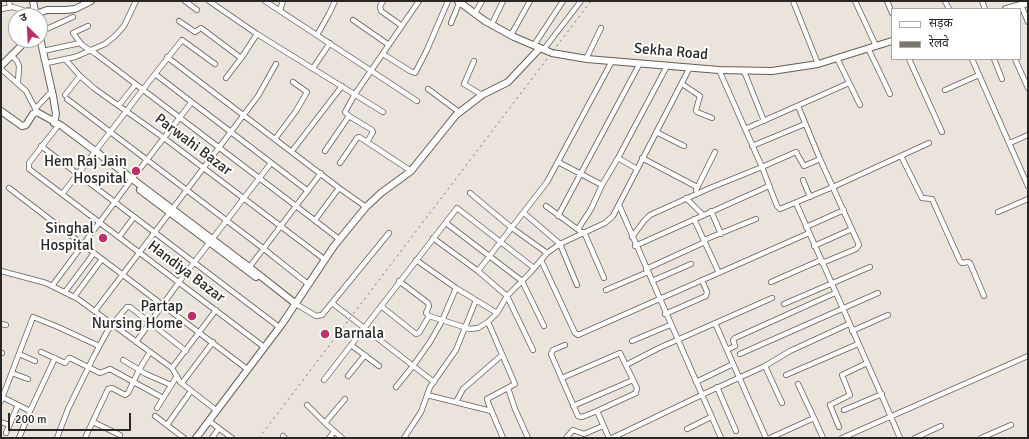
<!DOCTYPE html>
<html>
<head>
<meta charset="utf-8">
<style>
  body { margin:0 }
  #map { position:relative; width:1029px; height:439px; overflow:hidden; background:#ebe4dc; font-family:Signika,"Noto Sans Devanagari",sans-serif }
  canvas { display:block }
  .frame { position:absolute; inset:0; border:2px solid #2a2824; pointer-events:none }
  .legend { position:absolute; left:891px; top:8px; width:130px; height:52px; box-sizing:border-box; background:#fff; border:1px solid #aaa9a7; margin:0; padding:5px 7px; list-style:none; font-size:12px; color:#2a2824 }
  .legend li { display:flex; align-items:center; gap:8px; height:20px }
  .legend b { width:20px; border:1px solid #aaa9a7 }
  .north { position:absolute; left:8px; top:8px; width:40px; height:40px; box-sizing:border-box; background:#fff; border:1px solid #aaa9a7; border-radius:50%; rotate:336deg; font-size:11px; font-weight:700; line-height:16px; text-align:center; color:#2a2824 }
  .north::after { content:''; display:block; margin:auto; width:14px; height:18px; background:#bc3068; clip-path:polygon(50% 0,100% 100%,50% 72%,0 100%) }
  .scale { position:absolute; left:8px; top:413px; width:123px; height:18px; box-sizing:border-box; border:2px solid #2a2824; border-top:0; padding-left:5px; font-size:12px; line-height:14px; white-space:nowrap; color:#2a2824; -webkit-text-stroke:3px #fff; paint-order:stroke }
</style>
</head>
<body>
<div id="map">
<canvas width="1029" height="439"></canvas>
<div class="frame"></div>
<ul class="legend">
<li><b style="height:5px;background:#fff"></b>सड़क</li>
<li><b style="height:5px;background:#79756f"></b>रेलवे</li>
</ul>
<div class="north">उ</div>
<div class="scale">200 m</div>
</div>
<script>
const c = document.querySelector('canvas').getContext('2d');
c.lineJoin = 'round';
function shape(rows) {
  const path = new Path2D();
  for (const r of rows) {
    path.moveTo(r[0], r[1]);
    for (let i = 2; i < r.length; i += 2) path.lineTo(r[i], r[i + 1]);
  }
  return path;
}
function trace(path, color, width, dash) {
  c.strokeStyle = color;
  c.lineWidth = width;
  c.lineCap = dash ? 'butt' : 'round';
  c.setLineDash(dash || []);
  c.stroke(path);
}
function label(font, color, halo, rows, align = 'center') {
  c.font = font + ' Signika,sans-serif';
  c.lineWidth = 4;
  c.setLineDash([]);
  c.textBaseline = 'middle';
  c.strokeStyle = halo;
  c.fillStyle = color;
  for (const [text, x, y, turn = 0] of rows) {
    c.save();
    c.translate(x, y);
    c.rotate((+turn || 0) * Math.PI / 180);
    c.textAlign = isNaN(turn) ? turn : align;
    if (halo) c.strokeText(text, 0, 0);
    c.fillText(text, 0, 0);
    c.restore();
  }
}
const street = shape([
  [9,1,10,7],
  [185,1,197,10],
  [209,1,257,34,383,112],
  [265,1,417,101],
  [383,1,380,6,381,11,402,26],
  [793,1,818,64],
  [855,1,876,46],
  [887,1,892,13],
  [945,1,949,9],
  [982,1,985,9],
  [1021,5,1028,22],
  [1,9,13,7,25,11,35,9],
  [280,10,283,1],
  [475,13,482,1],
  [353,20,389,45],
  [179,21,195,32,201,28,241,58],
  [451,23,460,1],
  [492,24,503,1],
  [88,26,73,33,82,45,96,54,296,206,321,173],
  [40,32,73,17],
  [317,35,329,14,335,1],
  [511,35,530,1],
  [534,45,563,1],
  [868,48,890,94],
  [544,49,581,1],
  [43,51,80,43],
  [383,54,410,71,415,73,426,52,448,1],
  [11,55,17,61,19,66,18,83],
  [167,57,339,188],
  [837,58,860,105],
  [65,59,80,76,95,89,164,138,324,259],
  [586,59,601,28],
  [909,59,942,132],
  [972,59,1028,186],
  [994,59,1002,79],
  [1015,59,1028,88],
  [474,61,464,84,482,95],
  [47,63,75,57,105,44,115,36,124,26,136,1],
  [215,64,182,40,155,74,308,191],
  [313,68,330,43],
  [1,69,26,91,37,112],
  [719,70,762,167,777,206,780,209,833,187,929,143],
  [744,71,764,121],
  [226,78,242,57,257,34],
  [682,84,700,96,696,110,697,112,712,118],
  [428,89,459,112],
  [945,90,979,75],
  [65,95,80,76],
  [67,99,264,249,308,284],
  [119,105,135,85],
  [798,106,820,159,859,245,856,249,822,263],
  [35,109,52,91],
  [57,127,29,163,29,169,264,347],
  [745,129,849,83],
  [656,132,684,146],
  [275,139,296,111,307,92,293,82],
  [1010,143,1028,135],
  [41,146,279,327],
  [752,146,805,124],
  [292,151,342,86],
  [325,151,349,116],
  [901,156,922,198,932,199,960,261,962,263,968,262,970,263,984,296],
  [618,158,637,169],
  [642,158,697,187],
  [558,162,602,185],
  [340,163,357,138,359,137,367,142],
  [411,171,367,142,373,132,372,130,349,116,345,112,355,94,419,1],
  [803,180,810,197],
  [9,188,94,253],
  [696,190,715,152],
  [63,193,155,74],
  [470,193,512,228,547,253],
  [686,198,703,215],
  [796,203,885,403,900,438],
  [619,205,721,438],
  [546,206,580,231],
  [711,211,721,234],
  [998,212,1028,199],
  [524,213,560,244,577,285],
  [558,216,640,63],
  [694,219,719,273],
  [315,220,339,188,366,207],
  [446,223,522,281,544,326],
  [806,227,844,210],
  [578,229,591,209,602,185,618,158,667,66],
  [584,232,604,278],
  [119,237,134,217],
  [632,237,644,221,650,215,710,188,762,167,796,152,804,166,820,159],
  [433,238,478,271,507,296,533,350],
  [704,240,756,219],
  [635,246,769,186],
  [814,246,852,229],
  [416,260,456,288,497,313],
  [541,260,575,333,578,335,809,233],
  [248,269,296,206,339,239],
  [646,269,705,242],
  [1,271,46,283,78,299,172,368,180,382,216,410],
  [478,271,547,182,612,61],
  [399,281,428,303,429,306,426,313,429,316,470,329,478,328,488,322,497,313,507,296,530,273,547,253,560,244,605,223,613,216,690,67],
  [652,281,691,264],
  [771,282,821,260],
  [52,286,132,179,191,103],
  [606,290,648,272],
  [65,292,94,253,247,369],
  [74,297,102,259],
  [332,303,434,382],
  [296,304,316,316,322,315,389,233],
  [784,304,870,267],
  [381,306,416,334,419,333,429,316],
  [95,311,258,96,276,64],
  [665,314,706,296,707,292,702,280],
  [488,322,515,384,487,399,489,405,503,438],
  [715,323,766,438],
  [1,324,6,325],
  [852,331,888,315],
  [632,341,670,325],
  [136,342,179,282,271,163],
  [351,345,379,366],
  [727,350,735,346,733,340,735,338,835,293],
  [41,352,65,363,69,358,70,358,100,373,110,369,163,398],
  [1,353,2,353],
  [19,354,35,361],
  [740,354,878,293],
  [123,360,146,374,171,385],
  [626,365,659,348,772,298],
  [765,366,782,403],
  [172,368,216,310],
  [12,373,28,379],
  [786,375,858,344],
  [348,376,365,355],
  [562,378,620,353,637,388,636,393,597,411,582,417,578,416,551,354,553,350,565,345],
  [324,380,457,208,534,268],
  [696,382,733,364],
  [182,383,213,342],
  [798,384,814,418],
  [396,387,413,366,430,342,442,321,456,288],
  [717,387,736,431],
  [508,388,515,409,528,438],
  [427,395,491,411],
  [2,397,30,411],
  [1,401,33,317,58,327,99,346],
  [456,402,463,389,502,355],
  [307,405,325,423,342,438],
  [573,406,633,380],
  [157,408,177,376],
  [844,410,882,394],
  [597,411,609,438],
  [155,416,184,438],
  [209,421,232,438],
  [1,422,9,425],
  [93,422,120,435],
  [325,423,345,399],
  [167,425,191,391],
  [839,427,830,405,850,395,842,375,867,363],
  [687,429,711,417],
  [6,433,18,405],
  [283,436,285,438],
  [19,438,30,411,55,358],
  [57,438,68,409,94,356,108,330,127,307,130,307,186,351],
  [85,438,108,389,112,388,125,395,128,393,139,370,150,352],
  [212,438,219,428],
  [329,438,334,432],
  [404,438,421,412,430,387,456,350,476,300],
  [566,438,573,430,584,434,603,426],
  [612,438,710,391,765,366,790,351,849,324],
  [770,438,814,418,823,438],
  [842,438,1028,356],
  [915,438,941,426],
  [981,438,1011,425]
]);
const secondary = shape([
  [33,1,36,16],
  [458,1,485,21,514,37,552,53,587,59,719,70,772,71,818,64,892,41],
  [1006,9,1028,3],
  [36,14,47,10,66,10,75,9,91,1],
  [40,38,53,96,56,114,54,123],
  [1,66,27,40],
  [1,111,22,126,26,125,33,114,37,112,62,126,249,267,296,304],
  [140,190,256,277],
  [196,438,282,324,334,246,366,207,381,193,411,171,456,115,482,95,508,82,540,48]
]);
trace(street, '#645e56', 6);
trace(secondary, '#645e56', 8);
trace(street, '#fff', 4.5);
trace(secondary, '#fff', 6);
trace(shape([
  [259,438,591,1]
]), '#79756f', 1, [2, 4]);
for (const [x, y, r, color] of [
  [136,171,5,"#bc3068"],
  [103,238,5,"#bc3068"],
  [192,316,5,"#bc3068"],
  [325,334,5,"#bc3068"]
]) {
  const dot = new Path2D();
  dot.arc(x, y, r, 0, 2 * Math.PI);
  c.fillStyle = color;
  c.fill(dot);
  trace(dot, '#fff', 1.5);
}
label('15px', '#2a2824', '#fff', [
  ["Sekha Road",671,52,5],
  ["Parwahi Bazar",193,145,37],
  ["Handiya Bazar",186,272,37]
]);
label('15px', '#2a2824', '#fff', [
  ["Hem Raj Jain",127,162],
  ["Hospital",127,179],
  ["Singhal",94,229],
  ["Hospital",94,246],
  ["Partap",183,307],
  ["Nursing Home",183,324],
  ["Barnala",334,334,"left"]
], 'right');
</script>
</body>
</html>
